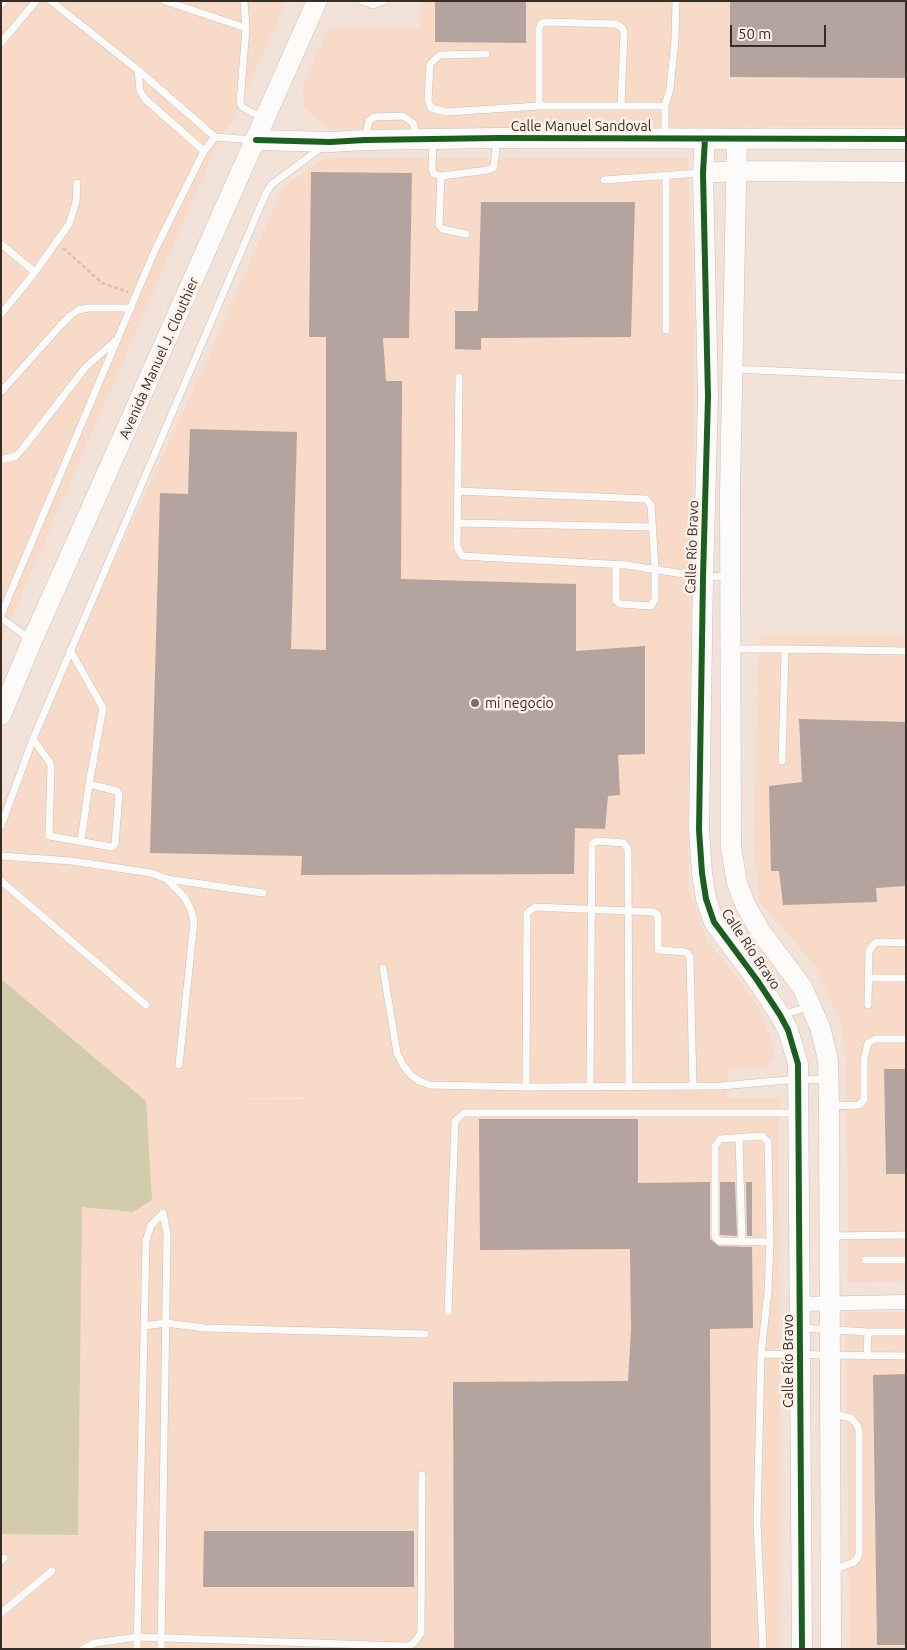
<!DOCTYPE html>
<html>
<head>
<meta charset="utf-8">
<style>
  body { margin:0 }
  #map { position:relative; width:907px; height:1650px; overflow:hidden; background:#f3e2d7; font-family:Ubuntu,sans-serif }
  canvas { display:block }
  .frame { position:absolute; inset:0; border:2px solid #372c24; pointer-events:none }
  .scale { position:absolute; left:730px; top:25px; width:96px; height:22px; box-sizing:border-box; border:2px solid #372c24; border-top:0; padding-left:6px; font-size:15px; line-height:18px; white-space:nowrap; color:#372c24; -webkit-text-stroke:4px #fdf1e9; paint-order:stroke }
</style>
</head>
<body>
<div id="map">
<canvas width="907" height="1650"></canvas>
<div class="frame"></div>
<div class="scale">50 m</div>
</div>
<script>
const c = document.querySelector('canvas').getContext('2d');
c.lineJoin = 'round';
function fill(path, color) {
  c.fillStyle = color;
  c.fill(path, 'evenodd');
}
function shape(rows) {
  const path = new Path2D();
  for (const r of rows) {
    path.moveTo(r[0], r[1]);
    for (let i = 2; i < r.length; i += 2) path.lineTo(r[i], r[i + 1]);
  }
  return path;
}
function trace(path, color, width, dash) {
  c.strokeStyle = color;
  c.lineWidth = width;
  c.lineCap = dash ? 'butt' : 'round';
  c.setLineDash(dash || []);
  c.stroke(path);
}
function label(font, color, halo, rows, align = 'center') {
  c.font = font + ' Ubuntu,sans-serif';
  c.lineWidth = 5;
  c.setLineDash([]);
  c.textBaseline = 'middle';
  c.strokeStyle = halo;
  c.fillStyle = color;
  for (const [text, x, y, turn = 0] of rows) {
    c.save();
    c.translate(x, y);
    c.rotate((+turn || 0) * Math.PI / 180);
    c.textAlign = isNaN(turn) ? turn : align;
    if (halo) c.strokeText(text, 0, 0);
    c.fillText(text, 0, 0);
    c.restore();
  }
}
fill(shape([
  [1,1,286,1,232,123,222,133,1,642],
  [421,1,906,1,906,126,419,128,340,130,326,127,304,107,303,87,328,29,420,29],
  [325,158,688,158,695,351,688,821,689,888,707,942,727,964,757,1005,770,1035,774,1057,765,1069,728,1067,727,1098,779,1098,780,1649,1,1649,1,1534,78,1534,82,1207,133,1212,146,1101,1,979,1,805,210,354,282,189],
  [302,1097,388,1098,202,1100,203,1099],
  [759,636,906,636,906,1281,849,1282,846,1065,841,1023,816,966,759,902,754,844],
  [845,1312,906,1312,906,1649,850,1649]
]), '#f7dac8');
fill(shape([
  [1,979,146,1101,152,1200,133,1212,82,1207,78,1535,1,1534]
]), '#d2ccad');
fill(shape([
  [435,1,526,1,526,43,435,42],
  [730,1,906,1,906,78,730,77],
  [311,172,412,173,409,338,383,338,386,381,402,381,401,579,576,584,576,651,645,646,645,754,618,755,620,795,608,796,605,829,575,828,574,874,301,875,302,856,150,853,160,493,188,494,190,429,297,432,291,649,326,650,326,337,309,337],
  [481,202,635,202,631,337,481,338,481,350,455,349,455,311,478,311],
  [799,719,906,722,906,886,876,888,877,902,783,905,779,871,771,871,769,786,802,782],
  [884,1069,906,1069,906,1174,886,1174],
  [479,1119,638,1119,638,1183,710,1182,710,1239,719,1246,752,1247,753,1328,710,1329,711,1649,454,1649,453,1382,628,1381,631,1330,630,1249,480,1250],
  [720,1182,735,1182,737,1236,720,1235],
  [746,1182,752,1182,752,1236,747,1236],
  [906,1374,906,1645,877,1645,873,1375],
  [204,1531,414,1531,414,1587,203,1587]
]), '#b5a49e');
const lane = shape([
  [51,1,138,70,215,137,254,140],
  [165,1,246,28],
  [244,1,246,28,240,103,242,107,262,118],
  [362,1,373,5,384,1],
  [1,5,4,1],
  [1,43,36,1],
  [486,54,440,55,430,64,428,100,431,108,446,112,539,106,665,106],
  [138,70,140,91,145,99,204,151],
  [539,106,539,29,541,24,545,22,616,24,622,28,624,32,621,106],
  [665,136,665,106,670,89,675,40,676,1],
  [365,138,369,121,374,117,403,116,413,123,417,137],
  [433,141,432,170,434,174,441,176,488,170,494,167,497,139],
  [441,176,439,225,442,229,466,234],
  [666,176,666,330],
  [604,180,701,173],
  [1,244,35,272],
  [1,314,35,272,69,224,76,202,77,183],
  [734,369,906,377],
  [459,377,457,547,462,556,626,565,703,577,729,576],
  [1,392,61,325,70,316,78,310,88,308,131,308],
  [1,460,16,456,24,447,85,368,115,341],
  [458,491,646,499,651,505,655,569,655,599,651,606,620,604,616,601,616,565],
  [458,523,652,527],
  [1,615,155,250,204,151,215,137],
  [1,618,31,640],
  [732,649,785,649,782,761],
  [785,649,906,651],
  [70,650,103,708,89,784,81,841],
  [33,739,50,763,51,767,49,836,112,847,115,844,119,794,117,791,89,784],
  [1,826,33,739,266,193,272,184,283,176,322,147],
  [1,856,71,861,151,873,167,879,263,893],
  [167,879,185,898,191,910,194,921,179,1065],
  [1,881,146,1005],
  [383,968,397,1053,403,1065,411,1075,419,1081,430,1085,526,1087,721,1086,799,1079,826,1080],
  [868,978,906,978],
  [868,1005,869,951,871,948,875,943,881,942,906,943],
  [781,1015,809,1007],
  [526,1087,527,913,535,907,653,912,658,915,658,950,686,952,690,957,693,1086],
  [590,1087,592,844,596,841,624,843,628,849,629,1087],
  [831,1106,859,1105,864,1100,864,1059,868,1043,875,1039,906,1039],
  [739,1138,742,1242],
  [830,1236,906,1235],
  [865,1260,906,1260],
  [448,1312,455,1121,464,1113,798,1113],
  [144,1326,166,1323,205,1328,425,1334],
  [801,1328,868,1332],
  [761,1354,906,1356],
  [867,1356,868,1332,906,1332],
  [833,1414,851,1418,857,1425,859,1431,859,1553,858,1557,854,1562,833,1570],
  [1,1561,4,1558],
  [1,1613,52,1571],
  [83,1649,95,1643,137,1637,402,1646,409,1646,414,1643,421,1633,422,1475],
  [137,1649,146,1241,151,1225,163,1213,167,1234,161,1649],
  [763,1649,757,1523,761,1354,768,1291,770,1242,768,1142,762,1136,720,1139,715,1146,715,1237,719,1241,770,1242]
]);
const street = shape([
  [800,1304,906,1302]
]);
const secondary = shape([
  [705,139,703,173,708,397,703,577,699,830,702,873,706,899,714,922,757,980,780,1015,788,1030,798,1064,802,1649],
  [737,139,730,491,731,847,737,883,745,904,760,931,802,987,820,1027,828,1060,829,1106,831,1649],
  [256,140,330,142,365,140,497,138,906,139],
  [703,173,736,171,906,172],
  [1,715,32,641,317,1]
]);
trace(lane, '#ccc0b8', 8);
trace(street, '#ccc0b8', 15);
trace(secondary, '#ccc0b8', 21);
trace(shape([
  [63,248,102,283,128,292]
]), '#ccc6c2', 2.5, [4, 2.5]);
trace(lane, '#fdfbf9', 7);
trace(street, '#fdfbf9', 14);
trace(secondary, '#fdfbf9', 20);
trace(shape([
  [705,139,703,173,708,397,703,577,699,830,702,873,706,899,714,922,757,980,780,1015,788,1030,798,1064,802,1649],
  [256,140,330,142,365,140,497,138,906,139]
]), '#1b5e20', 6);
for (const [x, y, r, color] of [
  [475,703,5,"#796c63"]
]) {
  const dot = new Path2D();
  dot.arc(x, y, r, 0, 2 * Math.PI);
  c.fillStyle = color;
  c.fill(dot);
  trace(dot, '#fdf1e9', 2);
}
label('14px', '#372c24', '#fdf1e9', [
  ["Calle Manuel Sandoval",581,126],
  ["Avenida Manuel J. Clouthier",159,358,-66],
  ["Calle Río Bravo",692,547,-88],
  ["Calle Río Bravo",751,949,56],
  ["Calle Río Bravo",788,1361,-90]
]);
label('14px', '#372c24', '#fdf1e9', [
  ["mi negocio",485,703]
], 'left');
</script>
</body>
</html>
